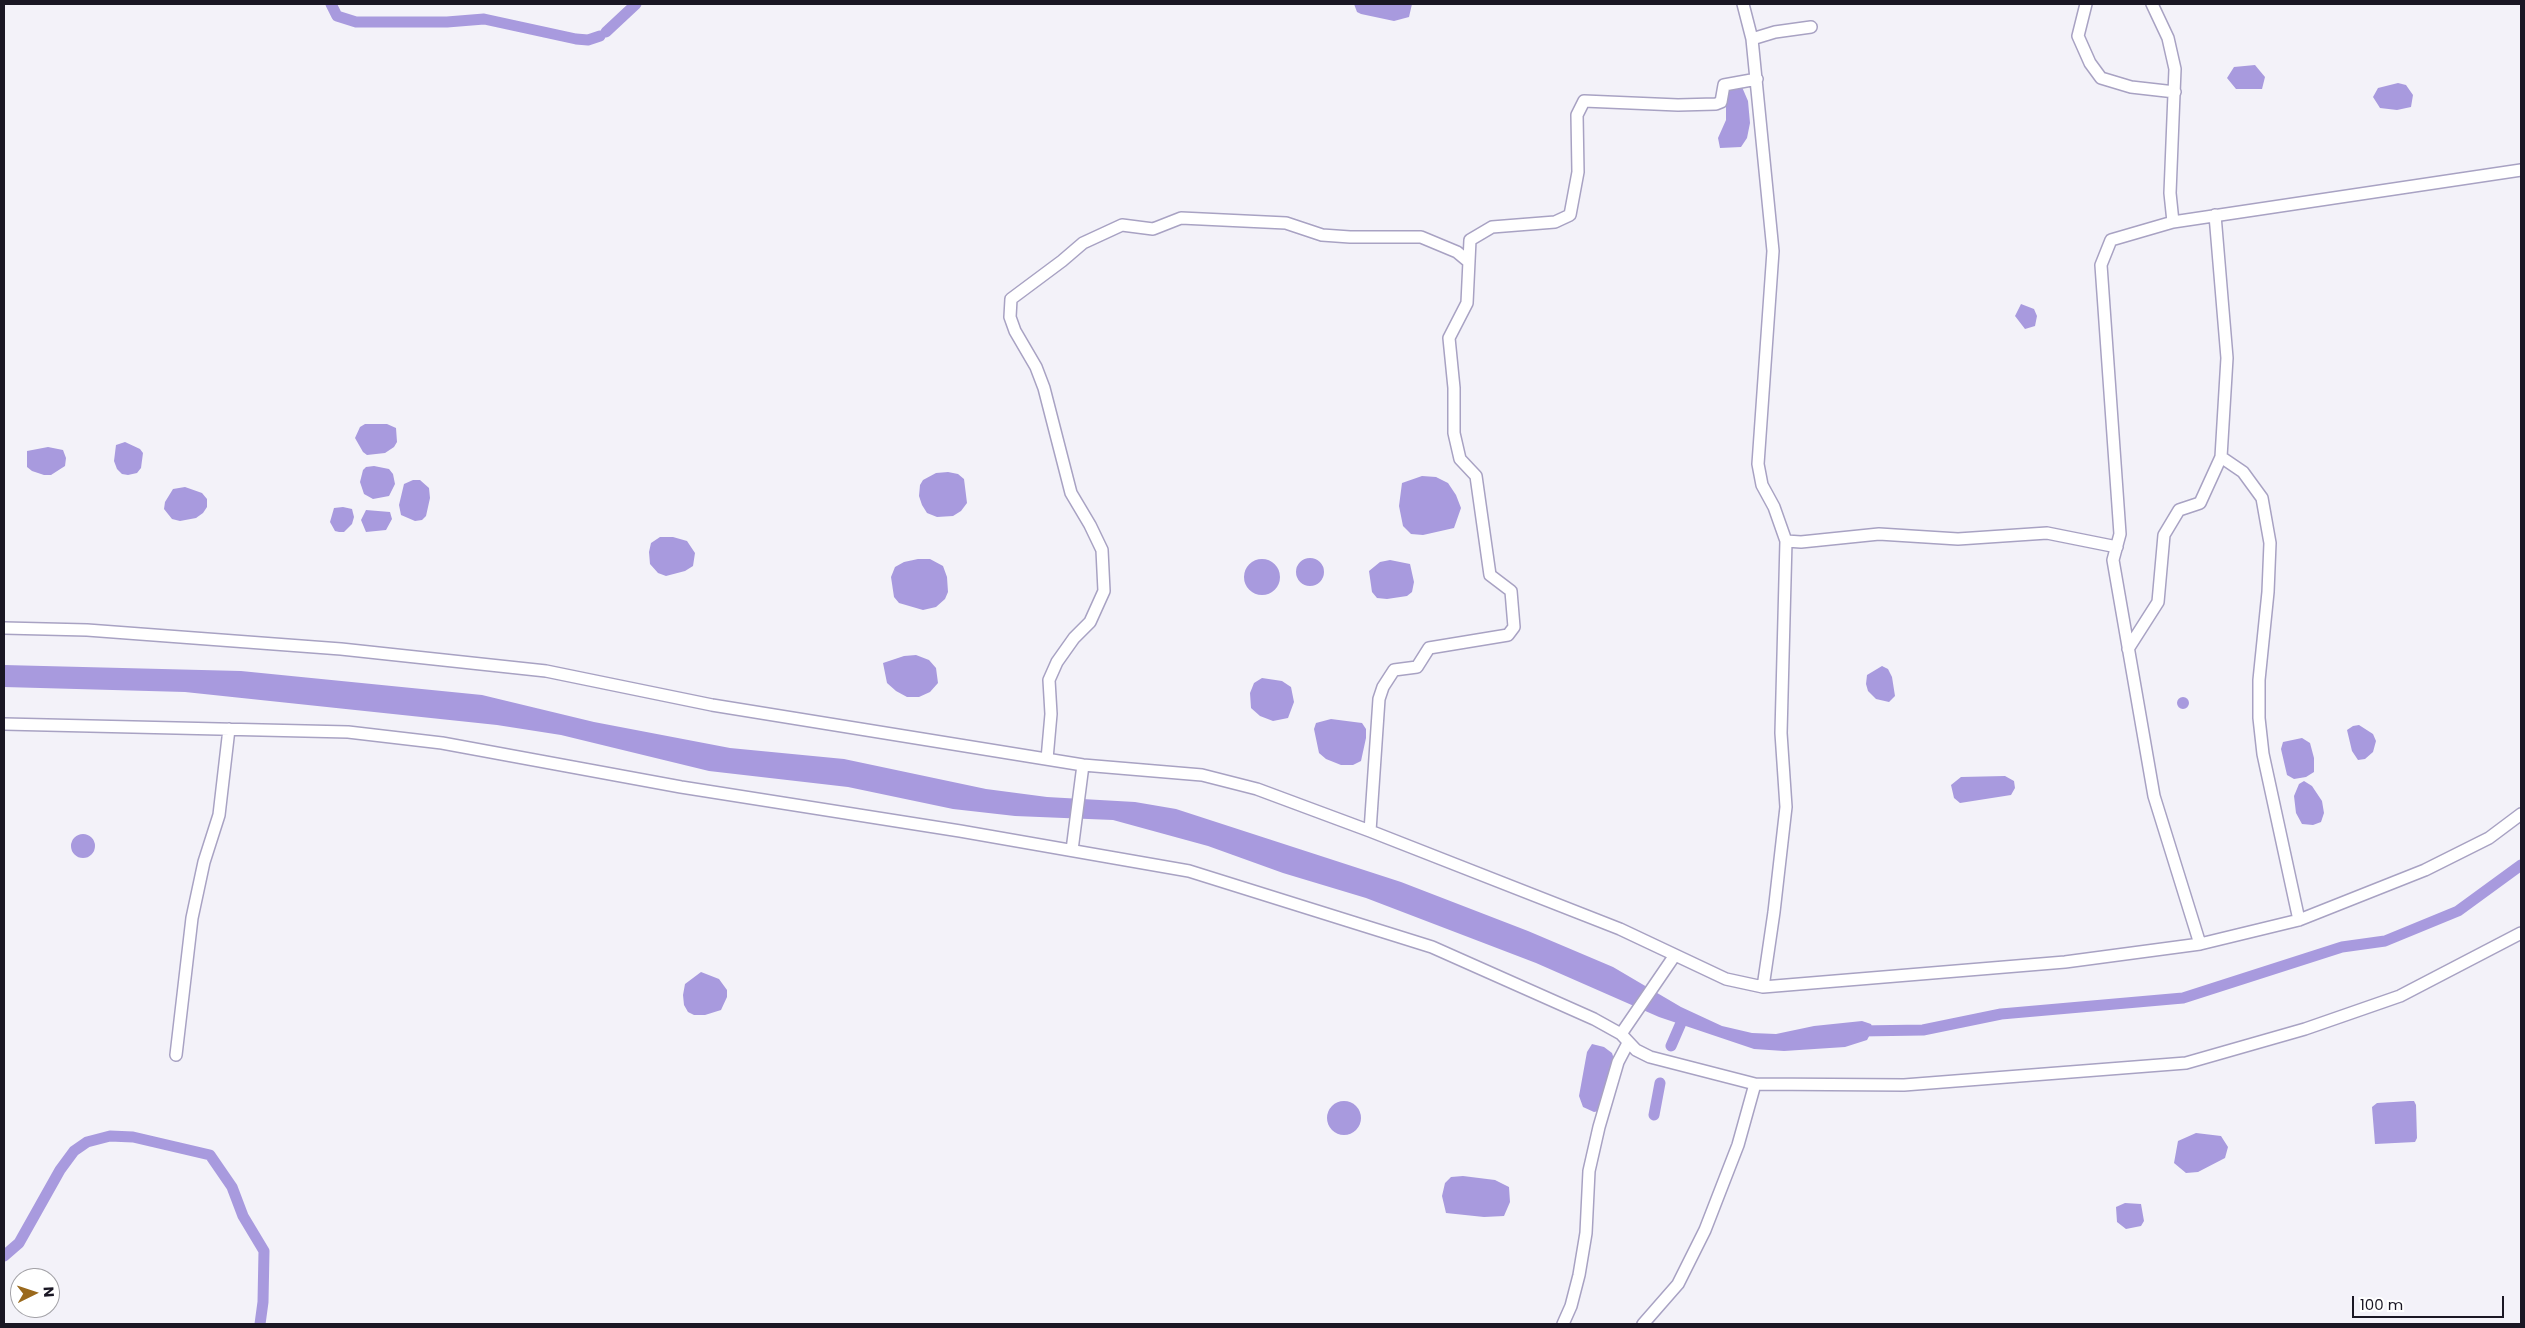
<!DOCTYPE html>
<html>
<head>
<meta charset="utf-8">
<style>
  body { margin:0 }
  #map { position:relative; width:2525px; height:1328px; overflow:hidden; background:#f3f2f9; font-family:Poppins,sans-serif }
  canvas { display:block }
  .frame { position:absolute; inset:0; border:5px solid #1a1724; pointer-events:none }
  .north { position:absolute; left:10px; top:1268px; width:50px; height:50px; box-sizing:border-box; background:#fff; border:1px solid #a3a2a7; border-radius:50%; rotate:86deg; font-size:14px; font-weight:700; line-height:20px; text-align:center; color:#1a1724 }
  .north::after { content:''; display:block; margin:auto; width:18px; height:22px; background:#9a691d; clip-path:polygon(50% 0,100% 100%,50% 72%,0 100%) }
  .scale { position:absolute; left:2352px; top:1296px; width:152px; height:22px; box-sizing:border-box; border:2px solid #1a1724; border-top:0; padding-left:6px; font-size:15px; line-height:18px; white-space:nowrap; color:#1a1724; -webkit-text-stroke:4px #fff; paint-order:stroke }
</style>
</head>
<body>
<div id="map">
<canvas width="2525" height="1328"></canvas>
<div class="frame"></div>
<div class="north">N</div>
<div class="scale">100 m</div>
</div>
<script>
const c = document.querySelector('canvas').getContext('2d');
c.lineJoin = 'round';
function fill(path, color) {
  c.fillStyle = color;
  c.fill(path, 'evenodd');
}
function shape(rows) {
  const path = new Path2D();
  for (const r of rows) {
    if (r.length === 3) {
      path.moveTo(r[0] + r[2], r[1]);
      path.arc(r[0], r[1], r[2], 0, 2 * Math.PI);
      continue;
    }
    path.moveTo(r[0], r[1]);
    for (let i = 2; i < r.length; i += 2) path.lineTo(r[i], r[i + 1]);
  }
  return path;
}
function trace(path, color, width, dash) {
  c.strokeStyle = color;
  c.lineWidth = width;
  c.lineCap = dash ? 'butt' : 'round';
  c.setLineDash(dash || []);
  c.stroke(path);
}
fill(shape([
  [1354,4,1412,4,1409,17,1394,21,1361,14,1357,12],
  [2255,65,2265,77,2262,89,2236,89,2227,78,2234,67],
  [2398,83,2406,85,2413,95,2411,107,2397,110,2380,108,2373,97,2378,88],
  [1742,87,1748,101,1750,123,1747,138,1741,147,1720,148,1718,138,1726,120,1726,95,1730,90],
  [2021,304,2034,309,2037,316,2035,326,2025,329,2015,316],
  [365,424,387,424,396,428,397,442,394,447,385,453,367,455,363,452,355,438,360,427],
  [125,442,140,449,143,453,141,468,137,473,128,475,122,474,117,469,114,461,116,445],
  [48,447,63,450,66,458,65,466,51,475,44,475,32,471,27,467,27,451],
  [374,466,389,469,393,474,395,484,389,496,373,499,364,494,360,482,363,470,366,467],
  [948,472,958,474,964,479,967,503,961,511,953,516,937,517,927,513,922,505,919,496,920,485,923,480,936,473],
  [1422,476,1436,477,1448,483,1456,495,1461,508,1454,528,1423,535,1411,534,1403,526,1399,506,1402,483],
  [413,480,420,480,429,488,430,498,426,516,422,520,415,521,401,515,399,505,404,484],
  [185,487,202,493,207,499,207,507,203,513,196,518,180,521,172,519,164,509,165,502,173,489],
  [343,507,352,509,354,517,352,524,344,532,339,532,335,531,330,522,334,508],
  [366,510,390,512,392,519,386,530,366,532,361,520],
  [660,537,673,537,687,541,695,553,693,566,685,571,666,576,658,573,650,564,649,552,651,543],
  [1310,572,14],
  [918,559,930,559,943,566,947,577,948,592,945,599,936,607,923,610,899,603,894,597,891,577,895,567,904,562],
  [1262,577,18],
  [1390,560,1410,564,1414,582,1412,592,1407,596,1387,599,1377,598,1372,592,1369,571,1380,562],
  [916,655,929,660,936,668,938,683,930,692,919,697,907,697,896,691,887,683,883,663,904,656],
  [4,665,241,671,482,695,594,722,730,748,844,759,986,789,1047,797,1135,802,1176,809,1401,882,1528,931,1613,967,1681,1007,1722,1026,1752,1033,1776,1034,1814,1026,1862,1021,1871,1024,1873,1029,1867,1040,1845,1047,1784,1051,1754,1049,1659,1017,1536,963,1366,898,1283,873,1208,846,1113,820,1015,816,953,809,848,787,709,771,561,735,497,725,185,692,4,687],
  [1882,666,1888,669,1892,677,1895,696,1889,702,1876,699,1868,691,1866,684,1867,675],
  [1262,678,1282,681,1291,687,1294,702,1288,718,1273,721,1260,716,1251,708,1250,693,1254,683],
  [2183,703,6],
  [1331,719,1362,723,1366,729,1366,738,1361,761,1353,765,1341,765,1326,759,1319,753,1314,729,1316,723],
  [2359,725,2373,734,2376,741,2373,752,2365,759,2358,760,2352,751,2347,730,2353,726],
  [2302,738,2310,743,2314,758,2314,772,2306,777,2294,779,2287,775,2281,749,2283,742],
  [2005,776,2014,781,2015,788,2011,795,1960,803,1954,798,1951,785,1961,777],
  [2304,781,2312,786,2322,801,2324,813,2321,822,2313,825,2302,824,2296,813,2294,796,2299,784],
  [83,846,12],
  [701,972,719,979,727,990,727,997,721,1010,705,1015,694,1015,688,1012,684,1005,683,995,685,984],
  [1592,1044,1604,1047,1612,1053,1615,1062,1599,1111,1594,1112,1583,1107,1579,1096,1587,1052],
  [1344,1118,17],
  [2410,1101,2414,1101,2416,1105,2417,1138,2415,1142,2375,1144,2372,1107,2377,1103],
  [2196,1133,2221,1136,2228,1147,2225,1158,2198,1172,2186,1173,2174,1163,2178,1141],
  [1463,1176,1495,1180,1509,1187,1510,1202,1504,1216,1484,1217,1446,1213,1442,1196,1445,1183,1451,1177],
  [2125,1203,2141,1204,2144,1221,2141,1226,2126,1229,2117,1222,2116,1207]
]), '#a89ade');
trace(shape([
  [331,4,337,16,356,22,447,22,484,19,576,39,588,40,600,36],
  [606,32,636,4],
  [1860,1031,1923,1030,2001,1014,2183,998,2342,947,2385,941,2458,911,2521,865],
  [1671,1046,1684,1016],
  [1654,1115,1660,1083],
  [4,1256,19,1243,60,1170,74,1151,87,1142,110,1136,133,1137,210,1155,232,1187,243,1216,264,1251,263,1302,260,1324]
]), '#a89ade', 11);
const minor = shape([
  [1743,4,1752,39,1773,251,1758,464,1762,485,1774,507,1786,541,1781,733,1786,807,1774,912,1763,987],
  [2086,4,2078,36,2090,63,2101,78,2131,87,2175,92],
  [2152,4,2168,38,2175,69,2170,193,2173,222],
  [1752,39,1775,32,1811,27],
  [2221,457,2243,472,2262,498,2270,543,2268,592,2259,680,2259,718,2263,754,2299,920],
  [1786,541,1801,542,1879,534,1958,539,2047,533,2117,547],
  [4,628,87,630,341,649,546,671,712,705,1083,765,1202,775,1257,789,1370,831,1620,929,1726,979,1763,987,2065,962,2200,944,2299,920,2425,870,2489,838,2521,814],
  [2128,649,2158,602,2164,535,2179,510,2200,503,2221,457,2227,358,2215,215],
  [4,724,348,732,442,743,681,787,960,831,1189,871,1432,947,1594,1019,1621,1034,1636,1050,1650,1057,1755,1084,1904,1085,2186,1063,2305,1029,2400,996,2521,933],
  [1047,759,1051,714,1049,680,1057,662,1074,638,1090,622,1104,591,1102,550,1090,525,1071,493,1044,388,1036,367,1015,331,1010,317,1011,299,1062,261,1083,243,1122,225,1153,229,1181,218,1286,223,1322,235,1350,237,1421,237,1457,252,1469,262],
  [1370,831,1379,699,1383,687,1394,670,1417,667,1429,648,1508,635,1514,627,1511,591,1490,575,1476,476,1460,459,1454,433,1454,388,1449,338,1467,303,1470,240,1492,227,1555,222,1570,215,1578,172,1577,115,1584,101,1678,105,1716,104,1721,102,1724,85,1757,79],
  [1072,850,1083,765],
  [2200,944,2154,796,2113,560,2120,534,2101,265,2111,240,2173,222,2521,170],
  [1621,1034,1675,955],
  [176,1055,192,918,204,862,219,815,229,729],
  [1563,1324,1571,1306,1579,1275,1586,1233,1589,1171,1599,1127,1618,1062,1628,1043],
  [1643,1324,1678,1284,1705,1230,1738,1145,1755,1084]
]);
trace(minor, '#a8a2c3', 14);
trace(minor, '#fff', 11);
</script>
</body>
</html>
